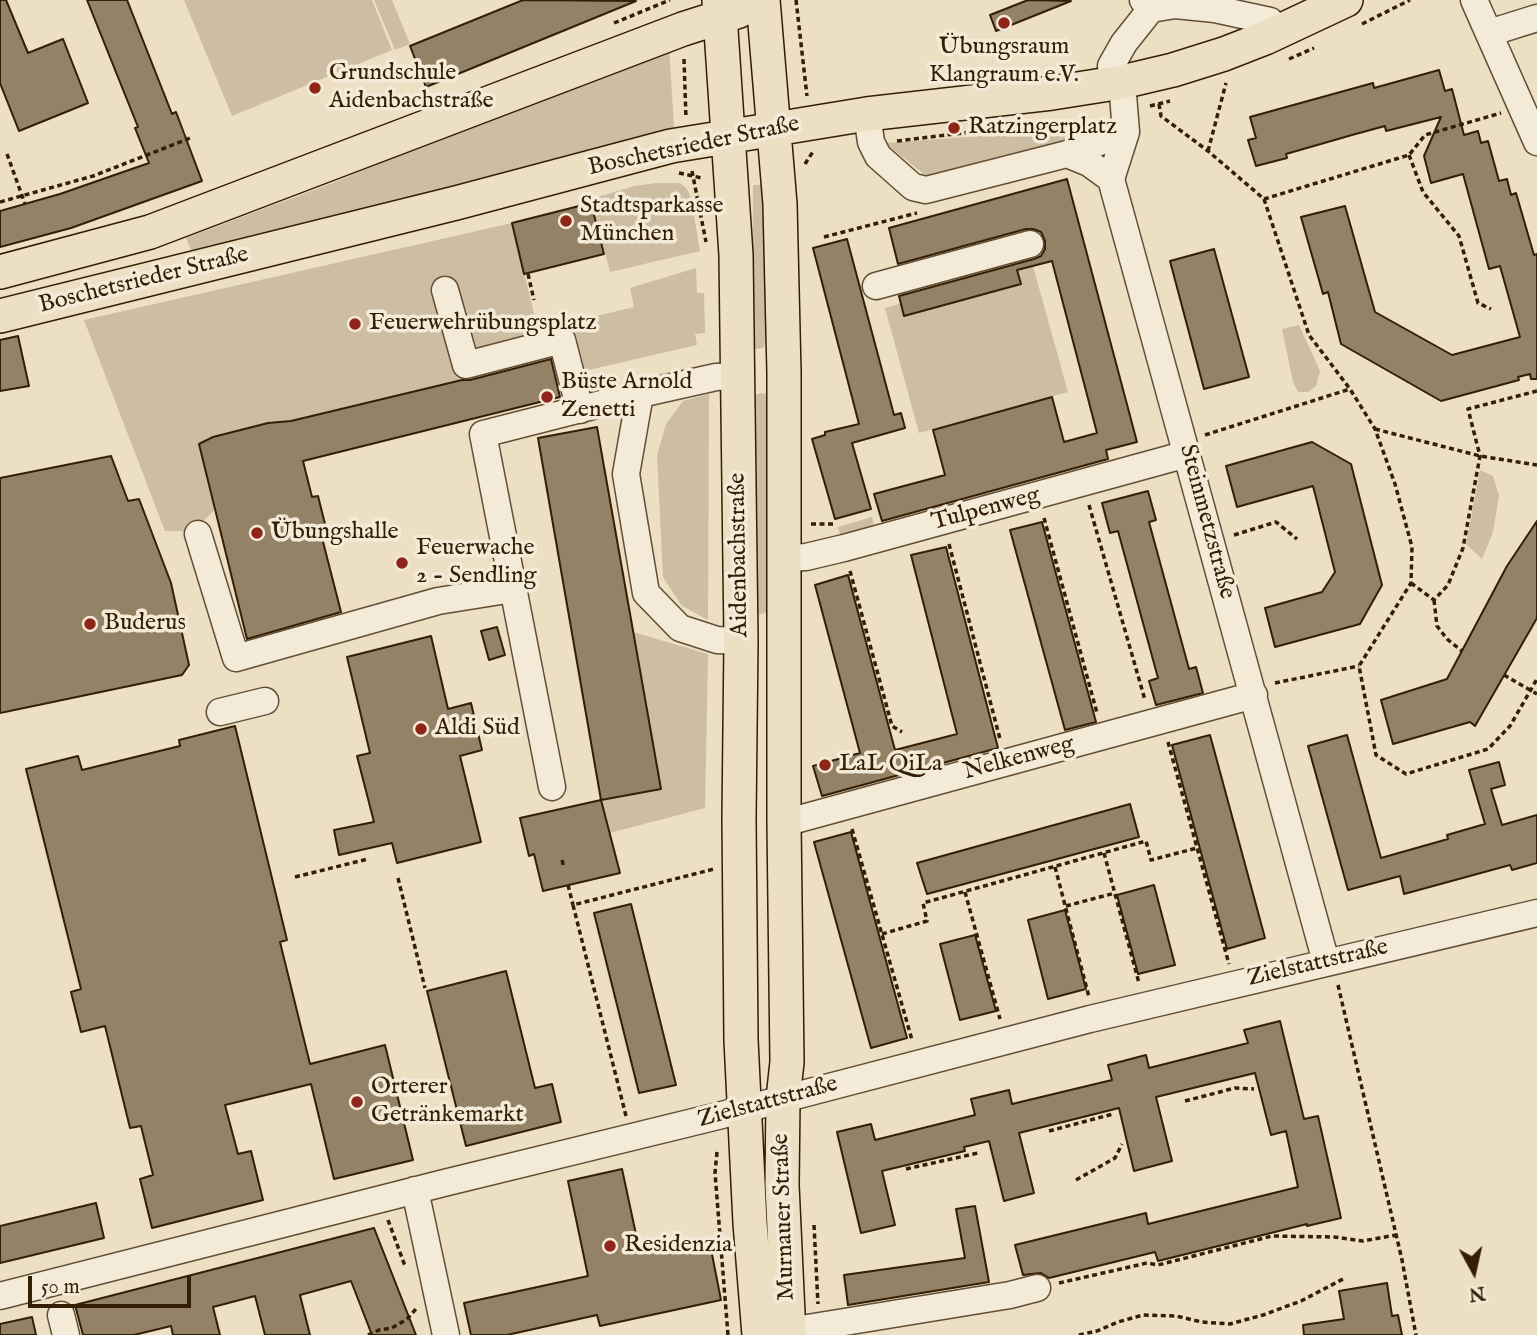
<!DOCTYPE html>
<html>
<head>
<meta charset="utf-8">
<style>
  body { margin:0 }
  #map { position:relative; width:1537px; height:1335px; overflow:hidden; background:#ecdfc3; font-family:"IM FELL English",serif }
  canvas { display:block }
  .north { position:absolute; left:1439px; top:1237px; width:70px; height:70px; -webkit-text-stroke:5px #f3ead8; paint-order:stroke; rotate:172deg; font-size:19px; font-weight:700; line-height:28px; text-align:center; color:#341e04 }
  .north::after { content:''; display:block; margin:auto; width:24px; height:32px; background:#341e04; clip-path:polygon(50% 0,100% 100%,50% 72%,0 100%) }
  .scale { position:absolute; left:28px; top:1276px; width:163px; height:32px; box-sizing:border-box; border:4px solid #341e04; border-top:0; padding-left:9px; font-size:21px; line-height:24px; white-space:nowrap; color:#341e04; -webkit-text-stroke:5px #f3ead8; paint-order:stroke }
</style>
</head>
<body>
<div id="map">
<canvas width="1537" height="1335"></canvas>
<div class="north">N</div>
<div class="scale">50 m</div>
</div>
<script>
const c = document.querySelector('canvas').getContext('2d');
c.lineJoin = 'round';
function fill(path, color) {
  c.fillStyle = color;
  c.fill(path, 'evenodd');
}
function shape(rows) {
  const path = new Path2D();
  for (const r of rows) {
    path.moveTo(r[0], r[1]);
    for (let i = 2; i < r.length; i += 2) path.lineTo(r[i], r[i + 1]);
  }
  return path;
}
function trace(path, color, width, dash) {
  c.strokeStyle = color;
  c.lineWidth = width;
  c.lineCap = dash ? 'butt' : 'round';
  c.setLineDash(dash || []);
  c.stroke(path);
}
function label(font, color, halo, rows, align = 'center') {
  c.font = font + ' "IM FELL English",serif';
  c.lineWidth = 7;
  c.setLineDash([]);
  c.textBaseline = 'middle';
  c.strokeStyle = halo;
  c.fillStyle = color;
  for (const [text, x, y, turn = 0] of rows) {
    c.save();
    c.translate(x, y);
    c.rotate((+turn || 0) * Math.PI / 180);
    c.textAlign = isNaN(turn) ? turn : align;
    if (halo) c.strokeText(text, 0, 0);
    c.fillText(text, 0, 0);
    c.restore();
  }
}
fill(shape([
  [184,0,372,0,392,50,232,116],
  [374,0,392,0,410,44,395,50],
  [669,44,674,128,196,262,186,238,330,184],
  [1118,119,1111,128,1058,145,930,179,885,143,1049,131],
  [656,183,680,183,687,189,691,198,700,251,610,272,591,199,634,186],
  [753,185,762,185,767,341,763,348,757,349,754,348,752,341],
  [512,223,538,330,634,307,630,288,696,268,697,293,704,293,705,333,695,334,697,345,558,377,552,356,443,385,293,421,268,423,213,437,199,444,215,509,194,531,165,531,84,320],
  [1033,266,1068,392,919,433,885,308],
  [1299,325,1320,371,1316,386,1308,392,1298,392,1293,382,1282,329],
  [761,393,766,394,768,403,770,612,757,615,750,397],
  [709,394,708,620,681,605,663,577,657,455,666,424,683,401],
  [1480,470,1493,476,1499,496,1493,532,1482,559,1466,544],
  [872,517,875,529,841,538,838,527],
  [633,632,708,654,705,808,610,833,601,800,660,789]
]), '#cdbea3');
const building = shape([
  [0,0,6,0,28,53,63,39,88,103,19,131,0,83,0,0],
  [87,0,127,0,172,114,176,112,202,181,71,228,0,247,0,211,60,194,149,163,135,128,138,127,87,0],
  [523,0,636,1,426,87,410,46,523,0],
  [1028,0,1071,1,996,31,990,15,1028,0],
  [1439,70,1445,91,1452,89,1464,135,1478,131,1481,143,1488,141,1499,181,1507,179,1511,195,1516,193,1534,255,1537,254,1537,379,1531,379,1530,374,1518,377,1519,380,1441,401,1341,344,1328,292,1323,294,1301,217,1345,206,1375,312,1452,355,1520,337,1500,266,1489,269,1463,174,1431,183,1424,156,1441,117,1386,131,1385,126,1352,135,1286,154,1287,158,1256,166,1248,140,1256,138,1250,117,1373,83,1374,88,1439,70],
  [1067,179,1137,442,1106,450,1108,459,882,521,874,494,945,475,933,430,1052,397,1064,442,1097,433,1052,261,1017,270,1021,284,904,316,899,296,1034,259,1041,256,1045,249,1045,241,1041,232,1033,229,1026,229,898,264,889,228,1067,179],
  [591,203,604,254,524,274,512,223,591,203],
  [847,239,894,415,901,413,905,428,852,443,871,509,835,519,812,439,825,435,825,432,859,424,813,248,847,239],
  [1214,249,1249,377,1204,389,1170,261,1214,249],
  [18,336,29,386,0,391,0,340,18,336],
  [551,359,560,397,303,461,312,497,318,496,326,528,320,530,341,612,247,639,199,444,213,437,268,423,291,421,462,380,470,380,551,359],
  [597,427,661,789,601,800,538,438,597,427],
  [1312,442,1351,464,1382,585,1360,624,1275,647,1265,608,1322,592,1335,572,1313,486,1237,507,1226,466,1312,442],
  [111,456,128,501,139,499,171,583,189,665,182,675,0,713,0,478,111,456],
  [1148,491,1156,520,1149,522,1189,669,1196,667,1203,693,1156,705,1149,681,1158,678,1118,531,1110,533,1102,503,1148,491],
  [1537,521,1537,618,1475,726,1470,722,1393,744,1381,700,1447,679,1507,566,1537,521],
  [1042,522,1096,722,1065,730,1010,530,1042,522],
  [946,547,998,748,822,796,813,766,860,753,815,585,848,575,895,750,957,734,911,555,946,547],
  [497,627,505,655,489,660,481,631,497,627],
  [431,636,448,709,471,703,482,750,460,756,481,842,397,863,392,843,339,855,334,830,374,822,357,756,370,753,347,657,431,636],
  [235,726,287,940,280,942,310,1064,385,1045,413,1160,334,1179,311,1084,225,1105,238,1154,251,1151,263,1200,152,1228,140,1179,153,1175,141,1126,130,1128,105,1026,81,1032,71,992,81,989,26,769,78,756,82,770,180,746,179,740,235,726],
  [1210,735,1265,938,1227,949,1172,745,1210,735],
  [1347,735,1381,858,1448,839,1447,835,1485,824,1469,770,1499,762,1505,785,1491,789,1502,825,1537,815,1537,863,1512,870,1510,865,1404,894,1400,876,1348,890,1308,746,1347,735],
  [601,800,620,873,543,891,534,854,529,856,520,818,601,800],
  [1130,804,1139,837,927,894,917,863,1130,804],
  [851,832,907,1038,871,1048,814,842,851,832],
  [1154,885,1175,965,1138,974,1117,895,1154,885],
  [631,904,676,1085,639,1093,594,913,631,904],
  [1065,910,1086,989,1048,999,1028,920,1065,910],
  [975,935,996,1011,960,1020,940,944,975,935],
  [506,971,535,1088,552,1084,561,1122,466,1146,427,991,506,971],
  [1280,1021,1304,1119,1318,1116,1341,1218,1307,1226,1307,1224,1158,1261,1155,1252,1049,1278,1041,1273,1023,1275,1015,1245,1146,1213,1148,1224,1298,1187,1286,1131,1271,1135,1255,1073,1156,1097,1172,1161,1134,1171,1119,1108,1019,1133,1034,1193,1004,1201,989,1141,964,1147,965,1151,882,1171,895,1225,861,1233,837,1132,871,1124,875,1140,975,1115,971,1099,1009,1090,1012,1104,1112,1080,1108,1065,1146,1055,1149,1068,1248,1043,1244,1030,1280,1021],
  [622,1169,640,1253,709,1239,721,1300,600,1326,597,1315,507,1335,471,1335,464,1303,588,1276,568,1181,622,1169],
  [96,1203,104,1238,0,1263,0,1226,96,1203],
  [975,1206,989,1282,848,1305,844,1275,965,1258,956,1209,975,1206],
  [374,1228,416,1335,372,1335,351,1281,300,1295,310,1335,265,1335,255,1296,213,1307,220,1335,173,1335,171,1326,134,1335,83,1335,75,1305,374,1228],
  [1387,1283,1392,1316,1398,1315,1402,1335,1304,1335,1303,1325,1344,1319,1339,1291,1387,1283],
  [32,1317,36,1335,0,1335,0,1324,32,1317]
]);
fill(building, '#948267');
trace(building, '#341e04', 2);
const minor = shape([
  [1474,0,1537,142],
  [1151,9,1175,5,1215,9,1270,21],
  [1489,33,1537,18],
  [1111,66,1124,43,1151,9,1143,0],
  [1122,82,1126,132,1111,179,1326,962],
  [867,114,871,142,878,156,913,187,926,190,1067,154,1089,163,1111,179],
  [1067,154,1126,132],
  [876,286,1030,244],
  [445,290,466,365,562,340,580,410],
  [739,376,716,377,640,394,626,474,646,593,680,628,717,640,741,641],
  [198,534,236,658,438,601,513,589],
  [784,558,806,557,844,548,1187,454],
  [220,712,265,701],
  [552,787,483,434,640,394],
  [784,823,1254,695],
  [415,1190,446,1335],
  [0,1296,444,1183,718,1116,1090,1019,1537,913],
  [61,1315,66,1335],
  [789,1331,1010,1295,1037,1288]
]);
const major = shape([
  [719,0,736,255,741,641,739,818,741,1040,750,1223,759,1335],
  [763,0,780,204,784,373,784,823,787,1062,783,1099,782,1185,789,1335],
  [0,272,150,232,683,29,739,11],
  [0,316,456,203,671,146,867,114,1052,93,1122,82,1173,70,1224,54,1265,38,1346,0]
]);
trace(minor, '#624e34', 29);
trace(major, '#341e04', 36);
trace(shape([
  [796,0,807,96],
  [614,23,670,0],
  [1362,24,1410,0],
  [684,59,686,118],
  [1289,59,1314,48],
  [1159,104,1161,116,1208,151,1264,199,1409,155,1425,135,1501,113],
  [1150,106,1170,101],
  [897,141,1004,128],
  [1208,151,1226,83],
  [7,154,25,204],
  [1409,155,1423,192,1459,236,1478,303,1491,309],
  [805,164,814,150],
  [692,171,706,242],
  [679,173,702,178],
  [1264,199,1309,335,1350,389,1375,429,1395,484,1412,547,1411,583,1359,666,1376,755,1406,774,1488,749,1510,726,1537,679],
  [0,202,93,176,193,137],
  [824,237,917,213],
  [528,274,534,300],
  [1375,429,1480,456,1537,465],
  [1205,435,1350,389],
  [1089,505,1145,700],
  [1044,518,1097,713],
  [811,524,835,524],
  [1234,535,1276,522,1297,539],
  [949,544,1000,739],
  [850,571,892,726,902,732],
  [1411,583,1434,600,1448,585,1463,548,1480,456,1468,409,1537,391],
  [1434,600,1437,626,1447,639,1462,651],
  [1504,675,1537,694],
  [1275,683,1359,666],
  [1168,742,1229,964],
  [852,829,912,1040],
  [1104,853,1139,983],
  [562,860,564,868],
  [1055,867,1089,997],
  [295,877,368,859],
  [398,878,425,988],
  [568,885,573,905],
  [965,892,1000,1019],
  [1066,906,1115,893],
  [882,934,927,921,923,903,1146,841,1151,860,1197,848],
  [1338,985,1402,1260,1416,1335],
  [1185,1101,1235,1088,1254,1089],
  [626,1116,573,905,714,869],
  [1049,1131,1113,1114],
  [717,1152,715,1173,728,1335],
  [906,1169,978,1153],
  [1076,1180,1115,1158,1122,1144],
  [388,1220,405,1266],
  [814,1225,818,1304],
  [1059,1283,1147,1263,1158,1265,1272,1236,1334,1237,1363,1241,1396,1235],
  [368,1335,379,1330,392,1328,407,1319,416,1309],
  [1079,1335,1097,1331,1118,1322,1143,1315,1176,1316,1202,1322,1230,1324,1263,1315,1301,1301,1345,1278]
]), '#341e04', 3.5, [5, 3.5]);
trace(minor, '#f3ead8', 26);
trace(major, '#ecdfc3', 33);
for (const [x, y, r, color] of [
  [1004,23,7,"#8f2418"],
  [315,88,7,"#8f2418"],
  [954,128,7,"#8f2418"],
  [566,221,7,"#8f2418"],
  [355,324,7,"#8f2418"],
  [547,397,7,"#8f2418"],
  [257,533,7,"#8f2418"],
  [402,563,7,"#8f2418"],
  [90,624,7,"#8f2418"],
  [421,729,7,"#8f2418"],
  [825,765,7,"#8f2418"],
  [357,1102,7,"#8f2418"],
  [610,1246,7,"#8f2418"]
]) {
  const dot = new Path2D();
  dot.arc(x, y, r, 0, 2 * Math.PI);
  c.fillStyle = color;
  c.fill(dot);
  trace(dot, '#f3ead8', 2.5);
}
label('24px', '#341e04', '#f3ead8', [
  ["Übungsraum",1004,48,"center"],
  ["Klangraum e.V.",1004,76,"center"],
  ["Grundschule",329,74],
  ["Aidenbachstraße",329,102],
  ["Ratzingerplatz",968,128],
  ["Stadtsparkasse",580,207],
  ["München",580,235],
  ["Feuerwehrübungsplatz",369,324],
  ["Büste Arnold",561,383],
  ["Zenetti",561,411],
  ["Übungshalle",271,533],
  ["Feuerwache",416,549],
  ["2 - Sendling",416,577],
  ["Buderus",104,624],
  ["Aldi Süd",435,729],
  ["LaL QiLa",839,765],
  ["Orterer",371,1088],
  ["Getränkemarkt",371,1116],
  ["Residenzia",624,1246]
], 'left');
label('24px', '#341e04', '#f3ead8', [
  ["Boschetsrieder Straße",694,147,-12],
  ["Boschetsrieder Straße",144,281,-14],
  ["Tulpenweg",986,510,-15],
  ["Steinmetzstraße",1206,522,75],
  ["Aidenbachstraße",740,555,-91],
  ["Nelkenweg",1019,759,-15],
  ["Zielstattstraße",1318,964,-13],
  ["Zielstattstraße",768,1103,-15],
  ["Murnauer Straße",785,1217,-92]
]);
</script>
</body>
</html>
